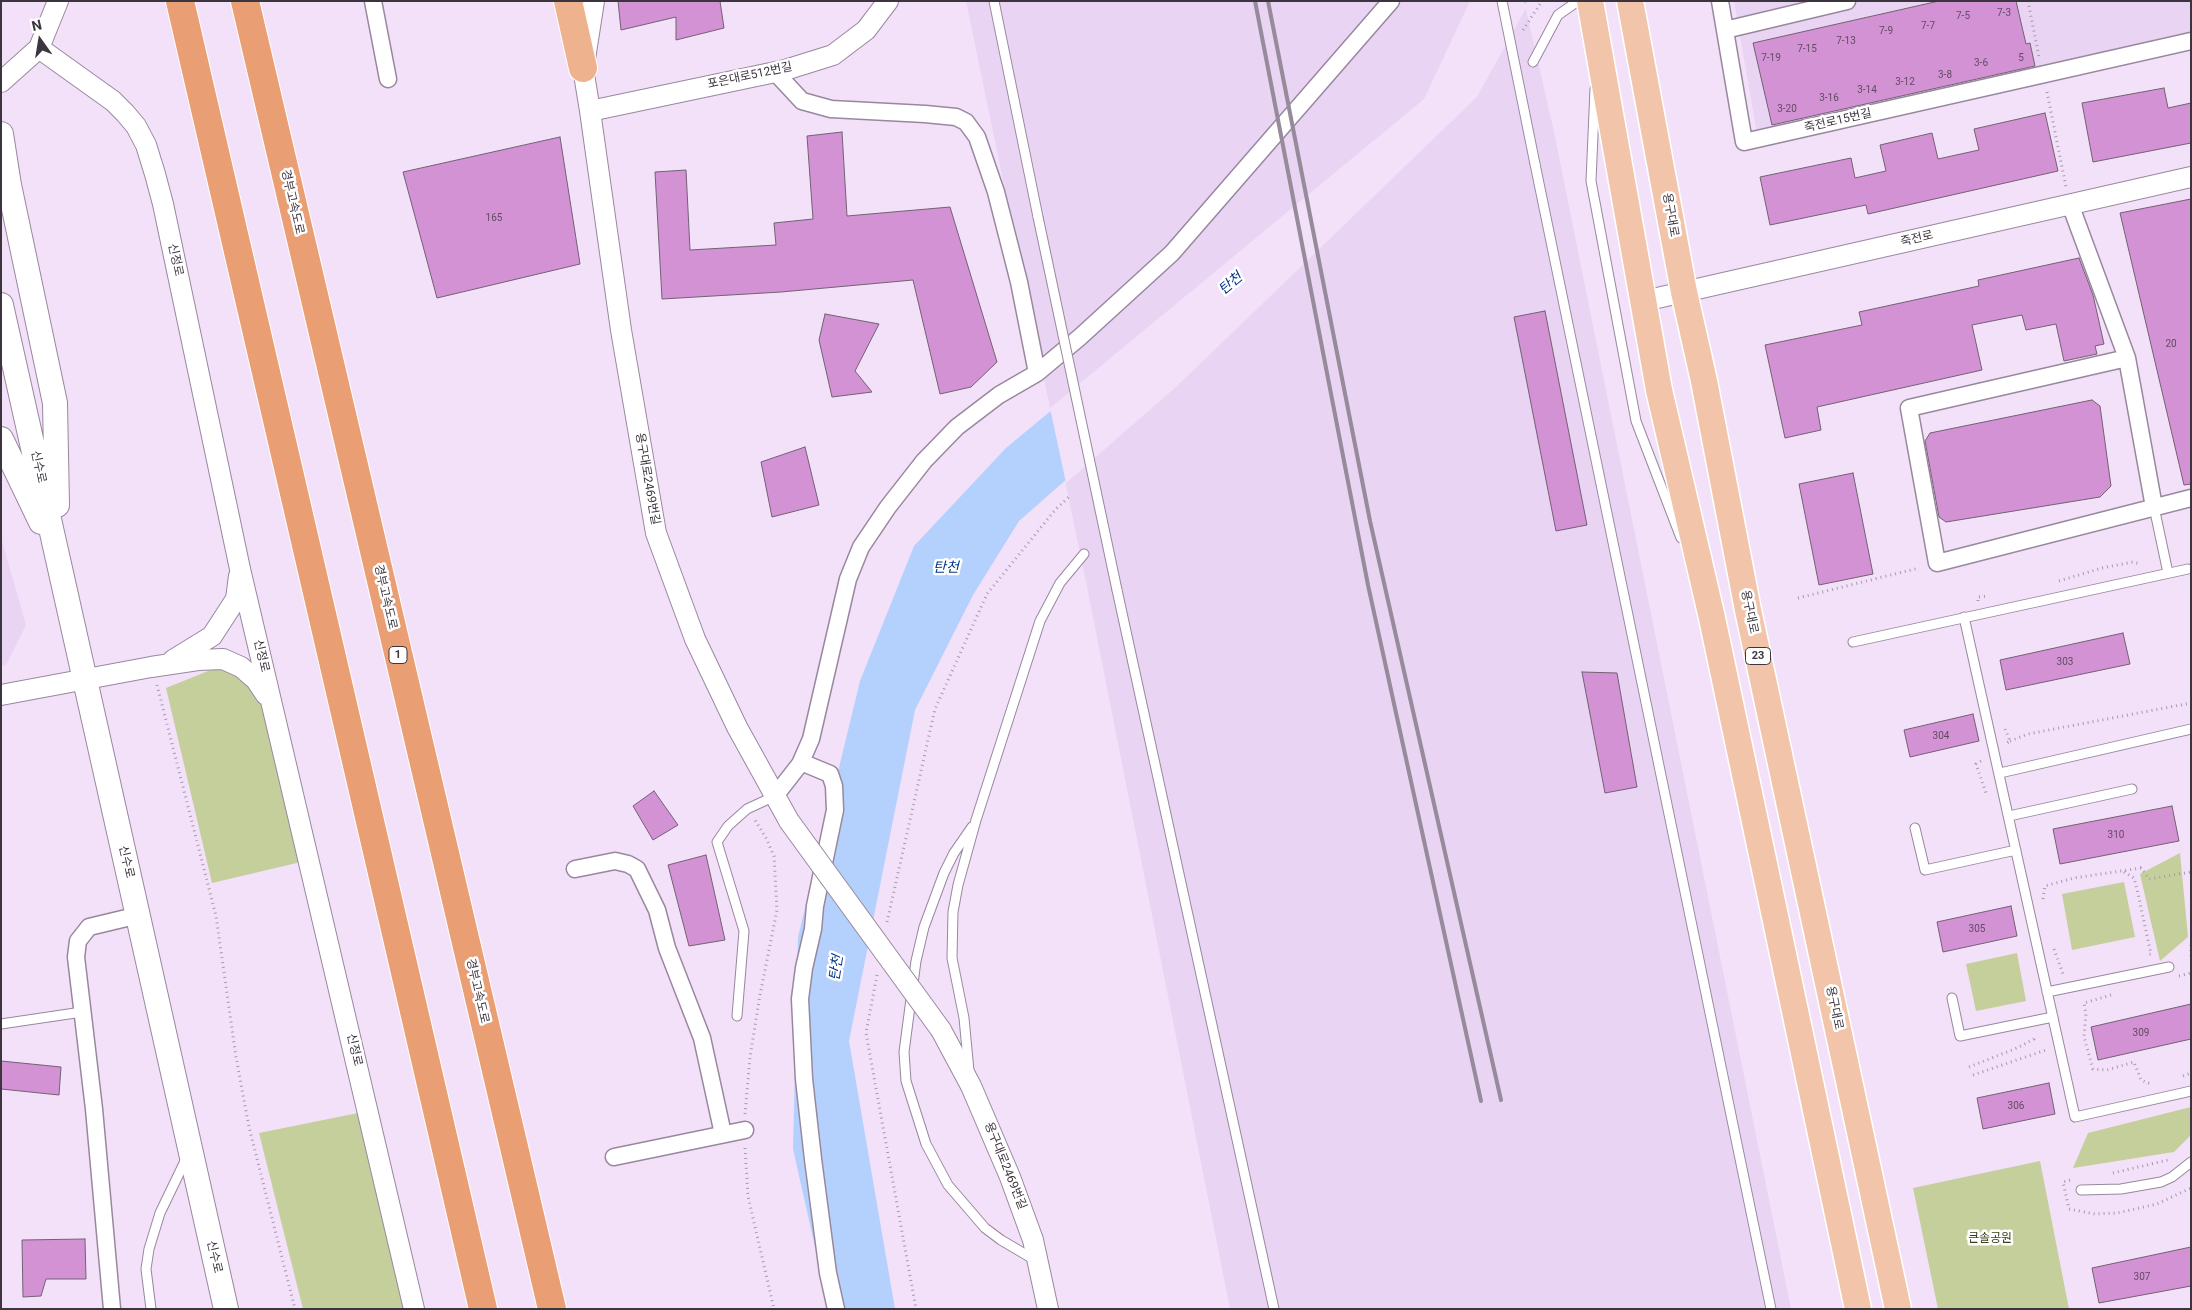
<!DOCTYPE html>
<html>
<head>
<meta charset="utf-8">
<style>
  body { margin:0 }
  #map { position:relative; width:2192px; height:1310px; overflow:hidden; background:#f2e1f9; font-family:Roboto,sans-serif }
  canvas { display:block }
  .frame { position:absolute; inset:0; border:2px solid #3c353f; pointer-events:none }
  .north { position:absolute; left:15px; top:15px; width:50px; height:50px; -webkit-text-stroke:4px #fff; paint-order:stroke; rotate:347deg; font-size:14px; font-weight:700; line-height:20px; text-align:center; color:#3c353f }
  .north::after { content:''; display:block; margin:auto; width:18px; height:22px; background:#3c353f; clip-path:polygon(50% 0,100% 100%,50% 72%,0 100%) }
</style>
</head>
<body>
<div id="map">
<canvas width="2192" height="1310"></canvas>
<div class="frame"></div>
<div class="north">N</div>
</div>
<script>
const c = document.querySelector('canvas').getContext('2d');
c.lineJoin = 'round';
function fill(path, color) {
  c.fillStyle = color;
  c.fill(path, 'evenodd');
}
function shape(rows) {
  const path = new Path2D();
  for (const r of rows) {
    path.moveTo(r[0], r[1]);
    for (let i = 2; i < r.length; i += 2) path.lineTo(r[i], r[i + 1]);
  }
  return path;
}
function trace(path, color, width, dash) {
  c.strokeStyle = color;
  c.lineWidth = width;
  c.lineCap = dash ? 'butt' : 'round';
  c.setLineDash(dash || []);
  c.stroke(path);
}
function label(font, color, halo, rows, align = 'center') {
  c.font = font + ' Roboto,"Noto Sans KR",sans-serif';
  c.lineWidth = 5;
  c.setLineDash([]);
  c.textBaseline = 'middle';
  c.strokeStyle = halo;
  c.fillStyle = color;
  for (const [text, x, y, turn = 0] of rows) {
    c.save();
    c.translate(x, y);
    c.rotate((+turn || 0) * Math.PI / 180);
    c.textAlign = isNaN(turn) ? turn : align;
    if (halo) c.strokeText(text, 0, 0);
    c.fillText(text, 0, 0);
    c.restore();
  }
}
fill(shape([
  [966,1,1524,1,1554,132,1791,1309,1230,1309,1087,587],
  [1734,1,2191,1,2191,35,1757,134],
  [1,537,26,625,6,665,1,666]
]), '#ead4f3');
fill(shape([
  [218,667,232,667,263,703,301,862,212,883,166,688],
  [2180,853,2188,937,2160,961,2140,874],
  [2124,882,2135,937,2072,950,2062,894],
  [2017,953,2026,1001,1976,1011,1966,964],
  [2191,1107,2191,1135,2174,1152,2073,1168,2088,1133],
  [358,1113,404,1309,303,1309,259,1133],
  [2040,1161,2069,1309,1938,1309,1913,1188]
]), '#c5cf9c');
fill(shape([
  [1473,1,1527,1,1476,95,1174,385,1019,521,973,595,915,710,849,1041,895,1309,829,1309,793,1149,798,937,860,681,914,546,1006,448,1426,100]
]), '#b4d0fc');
fill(shape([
  [1470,1,1524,1,1526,8,1477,97,1176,387,1066,483,1050,408,1424,99]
]), '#f2e1f9');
const building = shape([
  [618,1,720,1,724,28,676,40,676,17,621,30,618,1],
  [1939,1,2016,1,2026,44,2030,43,2035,66,1772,125,1753,43,1939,1],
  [2164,88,2168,108,2191,103,2191,143,2093,162,2082,103,2164,88],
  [2045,113,2058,171,1868,214,1866,205,1770,225,1760,177,1851,158,1855,178,1886,171,1880,145,1932,133,1938,159,1979,150,1974,129,2045,113],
  [842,132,847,216,950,207,997,362,971,387,940,394,913,280,781,292,662,299,655,172,686,170,690,250,776,245,774,223,813,219,807,136,842,132],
  [560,137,580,264,437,298,403,172,560,137],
  [2191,199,2191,484,2184,485,2120,213,2191,199],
  [2079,258,2093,295,2104,344,2095,346,2097,354,2064,361,2056,324,2026,330,2022,315,1972,325,1982,370,1817,407,1821,430,1785,438,1765,345,1862,325,1859,312,1979,286,1978,280,2079,258],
  [1545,311,1587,525,1556,531,1514,317,1545,311],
  [825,314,879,324,855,371,872,392,832,397,819,340,825,314],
  [2092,400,2100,406,2111,486,2100,497,1946,522,1939,517,1925,441,1930,433,2092,400],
  [805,447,819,505,772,517,761,462,805,447],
  [1853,473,1873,574,1819,585,1799,484,1853,473],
  [2123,633,2130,664,2006,690,2000,660,2123,633],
  [1582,672,1617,673,1637,787,1605,793,1582,672],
  [1973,714,1979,741,1910,757,1904,730,1973,714],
  [654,791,678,825,653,840,633,806,654,791],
  [2172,806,2179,841,2060,864,2053,829,2172,806],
  [706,855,725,940,689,946,668,865,706,855],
  [2011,906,2017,936,1943,952,1937,922,2011,906],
  [2191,1004,2191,1039,2098,1060,2091,1027,2191,1004],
  [1,1061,61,1067,59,1095,1,1089,1,1061],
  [2049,1083,2055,1114,1983,1129,1977,1098,2049,1083],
  [85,1239,86,1279,46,1279,41,1296,23,1297,22,1240,85,1239],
  [2191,1247,2191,1286,2099,1303,2092,1268,2191,1247]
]);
fill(building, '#d292d4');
trace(building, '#736073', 1);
const service = shape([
  [994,1,1038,217],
  [1533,62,1558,15,1578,1],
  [1595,89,1591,181,1636,421,1681,538],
  [1535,164,1771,1309],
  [2154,507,2168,573],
  [1117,590,1274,1309],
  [1964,617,2075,1117,2191,1091],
  [1853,642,2188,569],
  [2000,773,2191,729],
  [2009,816,2132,789],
  [972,827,954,853,944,873,924,927,916,961,904,1052,906,1081,926,1144,948,1185,985,1228,1001,1240,1035,1260],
  [1915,828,1925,870,2016,850],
  [2047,992,2169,967],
  [1952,998,1960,1036,2053,1017],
  [737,1016,744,931,717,842,728,826,747,809,775,796],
  [1,1024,82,1012],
  [969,1071,964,1018,952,958,953,912,958,885,976,820,1040,621,1060,583,1084,554],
  [2081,1190,2121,1189,2161,1182,2172,1177,2191,1162],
  [151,1309,146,1269,149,1249,160,1213,187,1157]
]);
const minor = shape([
  [373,1,388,79],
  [1720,1,1744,142,2191,41],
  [1725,30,1847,1],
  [775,72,802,101,831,109,925,114,956,117,966,122,977,137,996,192,1019,282,1037,373],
  [2070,204,2127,358,2154,507],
  [2127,358,1909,408,1937,563,2191,498],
  [801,762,830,774,834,786,835,810,815,906,813,929,804,968,800,999,804,1079,813,1159,828,1273,836,1309],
  [775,796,800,764,811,739,848,579,861,547,888,507,924,461,957,427,999,395,1037,373,1080,337,1172,253,1391,1],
  [575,869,615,861,628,864,637,869,657,910,667,948,702,1038,723,1134],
  [614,1157,745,1130],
  [112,1309,94,1109,76,957,78,941,89,927,139,915]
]);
const tertiary = shape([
  [39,48,113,101,125,113,136,126,146,145,155,174,163,204,240,569,414,1309],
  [578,57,583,68,590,111,621,330,656,533,695,639,737,727,789,821],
  [585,59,594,1],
  [1,82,39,48,58,1],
  [590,111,785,70,833,55,866,30,888,1],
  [1644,301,2191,177],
  [173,660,212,636,236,599,239,576],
  [1,695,151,667,198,660,223,659,241,667,256,680,266,695],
  [941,1030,971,1086,1010,1177,1033,1240,1048,1309]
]);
const secondary = shape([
  [1,134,9,185,55,403,57,505],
  [1,305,226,1309],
  [1,439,41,522]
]);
const primary = shape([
  [1590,1,1659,390,1712,618,1858,1309],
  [1630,1,1684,292,1704,381,1748,610,1898,1309]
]);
const trunk = shape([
  [568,1,583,68]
]);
const motorway = shape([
  [180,1,483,1309],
  [245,1,552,1309]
]);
trace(service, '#98889e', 11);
trace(minor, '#98889e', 19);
trace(tertiary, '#98889e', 22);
trace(secondary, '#98889e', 26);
trace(primary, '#fff', 29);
trace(trunk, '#fff', 30);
trace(motorway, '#fff', 30);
trace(shape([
  [2028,1,2039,57],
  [1523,30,1542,1],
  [2047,92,2066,187],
  [2059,581,2102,568,2133,562,2140,564],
  [1798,598,1919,568],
  [1978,601,1978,597,1989,596],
  [157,685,216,916,236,1057,249,1127,295,1309],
  [2005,729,2010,741,2007,743],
  [2010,741,2028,734,2191,703],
  [1981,761,1976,764,1986,793],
  [2124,872,2134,878,2137,889,2151,954,2147,955],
  [2043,899,2045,886,2074,878,2141,868,2149,879,2191,872],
  [887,922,935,709,987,594,1055,510,1071,495],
  [2191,945,2191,960],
  [2054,949,2063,974,2065,974],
  [877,975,866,1033,916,1309],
  [2179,976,2191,973],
  [2111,995,2084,1003,2086,1014,2084,1037,2093,1069,2107,1070,2134,1062,2141,1080,2151,1084],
  [1969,1067,2017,1048,2034,1039,2034,1035],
  [1973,1075,2046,1050],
  [2183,1076,2191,1073],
  [745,1114,750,1057,760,995,777,910,774,856,766,838,755,820],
  [745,1148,748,1196,774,1309],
  [2113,1173,2168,1160],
  [2070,1180,2063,1182,2069,1209,2095,1214,2117,1213,2157,1204,2191,1188]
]), '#a79aad', 3, [1, 4]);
trace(service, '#fff', 9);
trace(minor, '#fff', 16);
trace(tertiary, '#fff', 20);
trace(secondary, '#fff', 24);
trace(primary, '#f2c5ab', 26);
trace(trunk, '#eeb28f', 28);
trace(motorway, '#e99e73', 28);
trace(shape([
  [1255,1,1368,585,1481,1101],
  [1268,1,1370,521,1501,1100]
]), '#968a9b', 4);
const serviceBridge = shape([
  [1502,1,1535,164],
  [1038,217,1117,590]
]);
const tertiaryBridge = shape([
  [789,821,941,1030]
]);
trace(serviceBridge, '#98889e', 11, []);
trace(tertiaryBridge, '#98889e', 22, []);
trace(serviceBridge, '#fff', 9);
trace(tertiaryBridge, '#fff', 20);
label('10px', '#624c64', null, [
  ["7-3",2004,13],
  ["7-5",1963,16],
  ["7-7",1928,26],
  ["7-9",1886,31],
  ["7-13",1846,41],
  ["7-15",1807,49],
  ["7-19",1771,58],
  ["5",2021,58],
  ["3-6",1981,63],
  ["3-8",1945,75],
  ["3-12",1905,82],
  ["3-14",1867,90],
  ["3-16",1829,98],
  ["3-20",1787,109],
  ["165",494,218],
  ["20",2171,344],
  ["303",2065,662],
  ["304",1941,736],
  ["310",2116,835],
  ["305",1977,929],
  ["309",2141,1033],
  ["306",2016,1106],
  ["307",2142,1277]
]);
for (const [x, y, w] of [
  [398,655,18],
  [1758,656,25]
]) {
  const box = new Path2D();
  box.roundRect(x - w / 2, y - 8.5, w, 17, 4);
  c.fillStyle = '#fff';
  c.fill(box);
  trace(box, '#3c353f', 1);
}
label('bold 11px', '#3c353f', null, [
  ["1",398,655],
  ["23",1758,656]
]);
label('12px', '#3c353f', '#fff', [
  ["포은대로512번길",750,76,-12],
  ["죽전로15번길",1838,121,-13],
  ["경부고속도로",292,202,77],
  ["용구대로",1670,215,80],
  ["죽전로",1917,239,-13],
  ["신정로",175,260,78],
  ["신수로",38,467,78],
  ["용구대로2469번길",647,479,80],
  ["경부고속도로",385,597,77],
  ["용구대로",1749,612,78],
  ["신정로",261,656,77],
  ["신수로",126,862,77],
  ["경부고속도로",477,991,77],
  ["용구대로",1834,1008,78],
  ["신정로",354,1050,77],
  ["용구대로2469번길",1005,1166,68],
  ["신수로",214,1257,77]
]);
label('12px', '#3a401b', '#fff', [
  ["큰솔공원",1990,1239]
]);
label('italic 14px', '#003687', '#fff', [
  ["탄천",1231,284,-40],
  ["탄천",946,568],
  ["탄천",837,968,-81]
]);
</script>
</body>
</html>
